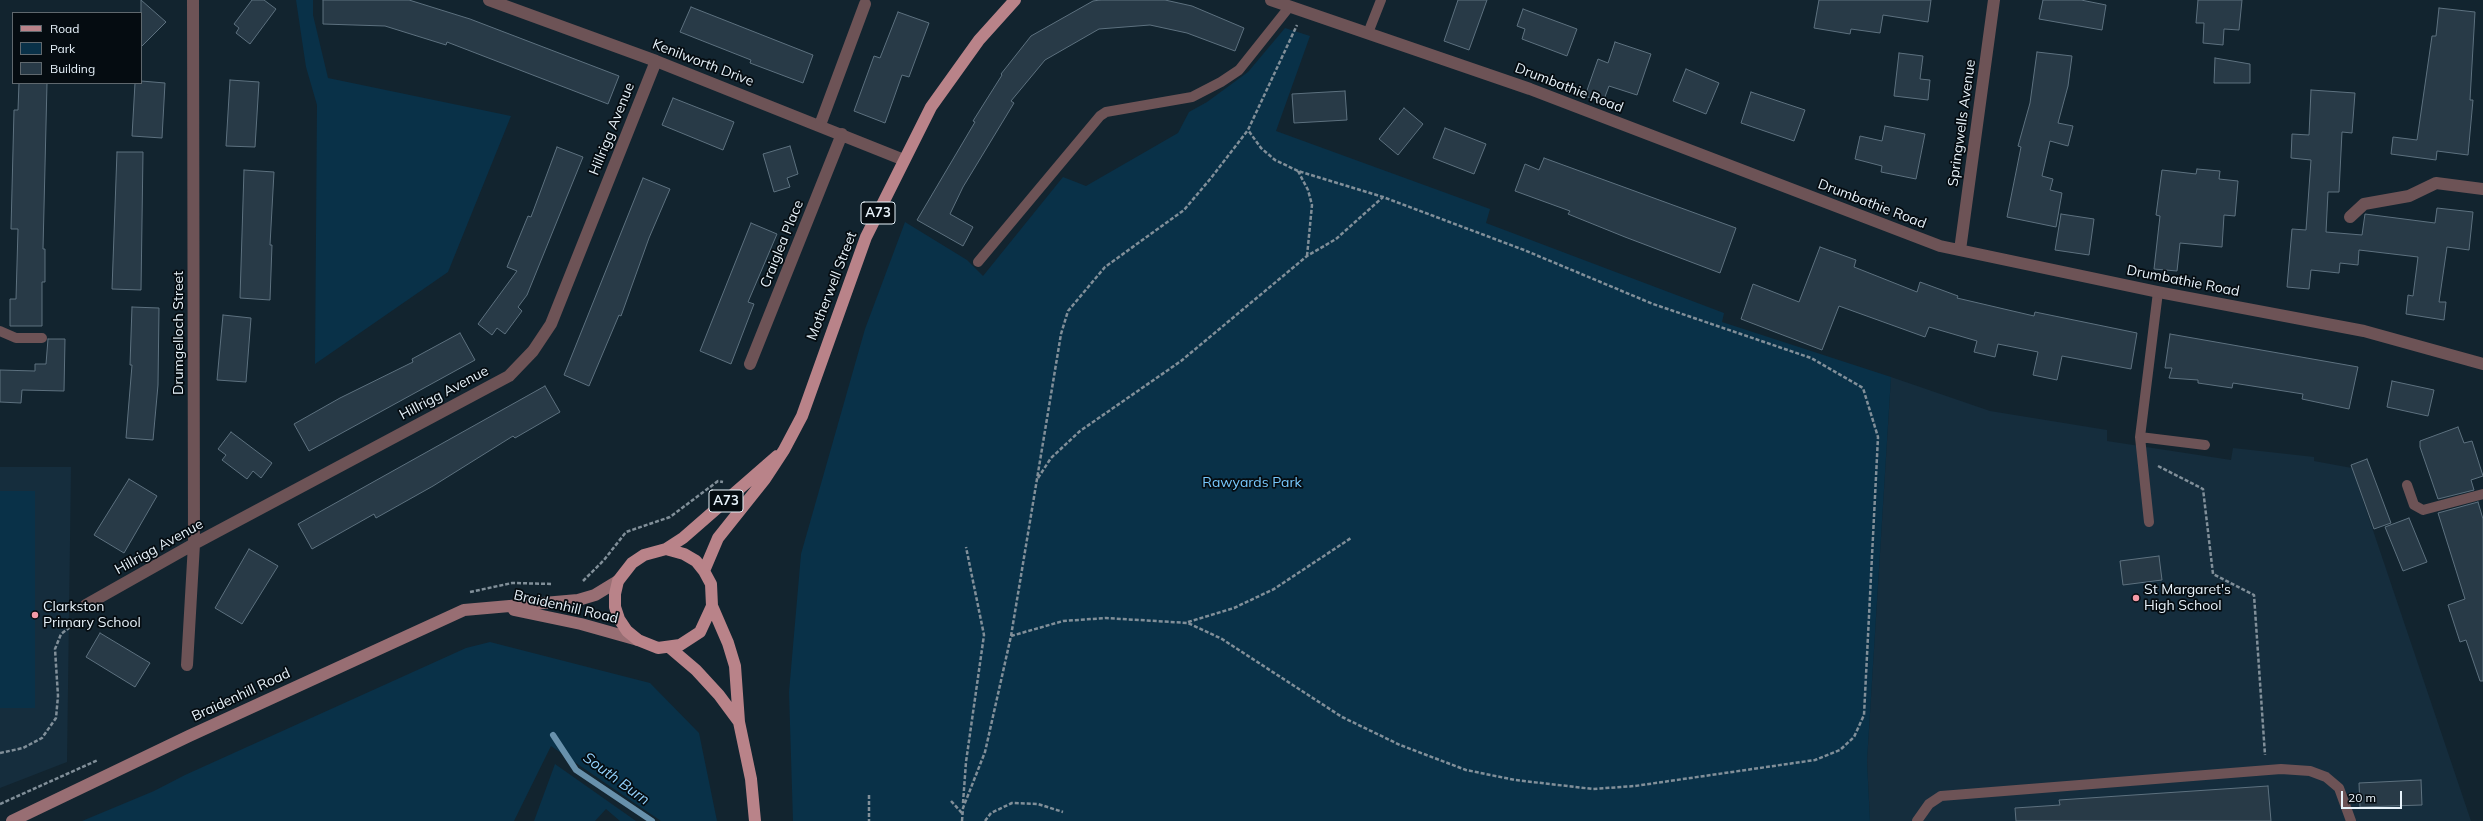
<!DOCTYPE html>
<html>
<head>
<meta charset="utf-8">
<style>
  body { margin:0 }
  #map { position:relative; width:2483px; height:821px; overflow:hidden; background:#12242f; font-family:Mulish,sans-serif }
  canvas { display:block }
  .legend { position:absolute; left:12px; top:12px; width:130px; height:72px; box-sizing:border-box; background:#050c11; border:1px solid #5f686e; margin:0; padding:5px 7px; list-style:none; font-size:12px; color:#e7f2fa }
  .legend li { display:flex; align-items:center; gap:8px; height:20px }
  .legend b { width:20px; border:1px solid #5f686e }
  .scale { position:absolute; left:2341px; top:791px; width:61px; height:18px; box-sizing:border-box; border:2px solid #e7f2fa; border-top:0; padding-left:5px; font-size:12px; line-height:14px; white-space:nowrap; color:#e7f2fa; -webkit-text-stroke:3px #050c11; paint-order:stroke }
</style>
</head>
<body>
<div id="map">
<canvas width="2483" height="821"></canvas>
<ul class="legend">
<li><b style="height:5px;background:#b98389"></b>Road</li>
<li><b style="height:11px;background:#093148"></b>Park</li>
<li><b style="height:11px;background:#283a47"></b>Building</li>
</ul>
<div class="scale">20 m</div>
</div>
<script>
const c = document.querySelector('canvas').getContext('2d');
c.lineJoin = 'round';
function fill(path, color) {
  c.fillStyle = color;
  c.fill(path, 'evenodd');
}
function shape(rows) {
  const path = new Path2D();
  for (const r of rows) {
    path.moveTo(r[0], r[1]);
    for (let i = 2; i < r.length; i += 2) path.lineTo(r[i], r[i + 1]);
  }
  return path;
}
function trace(path, color, width, dash) {
  c.strokeStyle = color;
  c.lineWidth = width;
  c.lineCap = dash ? 'butt' : 'round';
  c.setLineDash(dash || []);
  c.stroke(path);
}
function label(font, color, halo, rows, align = 'center') {
  c.font = font + ' Mulish,sans-serif';
  c.lineWidth = 3.5;
  c.setLineDash([]);
  c.textBaseline = 'middle';
  c.strokeStyle = halo;
  c.fillStyle = color;
  for (const [text, x, y, turn = 0] of rows) {
    c.save();
    c.translate(x, y);
    c.rotate((+turn || 0) * Math.PI / 180);
    c.textAlign = isNaN(turn) ? turn : align;
    if (halo) c.strokeText(text, 0, 0);
    c.fillText(text, 0, 0);
    c.restore();
  }
}
fill(shape([
  [1891,377,1990,411,2107,430,2107,441,2231,460,2233,448,2314,457,2314,461,2352,468,2471,821,1870,821,1867,761],
  [0,467,71,467,67,762,0,788]
]), '#152d3d');
fill(shape([
  [296,0,313,0,313,15,328,78,511,116,448,272,315,364,317,105,306,67],
  [1285,28,1310,36,1276,131,1490,209,1486,223,1724,313,1722,322,1891,377,1867,761,1870,821,793,821,789,692,801,554,865,329,905,222,967,260,983,276,1063,177,1086,186,1178,133,1189,112,1207,102,1248,72],
  [0,491,35,491,35,708,0,708],
  [490,642,650,683,699,733,717,821,661,821,551,746,514,821,82,821,154,791,185,775,466,648],
  [555,764,636,821,620,821,606,809,595,821,534,821]
]), '#093148');
trace(shape([
  [553,735,576,770,652,821]
]), '#6891ac', 6);
const building = shape([
  [141,0,166,22,141,47,141,0],
  [252,0,264,0,276,9,250,44,236,33,239,28,234,24,252,0],
  [323,0,409,0,470,19,619,76,608,104,447,42,446,45,385,26,323,24,323,0],
  [1100,0,1165,0,1192,6,1244,28,1235,51,1187,33,1150,25,1099,29,1045,60,1011,101,1014,103,963,187,950,214,973,227,963,246,917,220,975,122,973,121,1002,75,1001,74,1031,36,1093,1,1100,0],
  [1458,0,1487,0,1469,50,1444,41,1458,0],
  [1819,0,1931,0,1928,22,1883,15,1880,33,1851,29,1850,34,1814,28,1819,0],
  [2043,0,2081,0,2106,5,2102,30,2039,19,2043,0],
  [2198,0,2242,0,2239,30,2224,29,2223,45,2203,43,2204,23,2196,23,2198,0],
  [691,7,813,55,803,83,750,63,751,60,680,32,691,7],
  [2439,8,2475,12,2470,100,2473,100,2468,155,2437,151,2436,160,2391,154,2393,137,2417,140,2432,36,2436,36,2439,8],
  [1523,9,1577,29,1567,56,1522,39,1525,29,1517,26,1523,9],
  [898,12,929,23,909,77,902,75,885,123,854,111,874,56,880,58,898,12],
  [1615,42,1651,54,1637,95,1609,86,1603,102,1585,96,1598,59,1608,63,1615,42],
  [2037,52,2072,56,2068,86,2058,123,2073,126,2068,146,2050,141,2042,176,2053,179,2050,190,2062,193,2056,227,2007,217,2021,147,2018,146,2030,103,2037,52],
  [1899,53,1923,56,1920,79,1930,80,1928,100,1894,96,1899,53],
  [2215,58,2250,64,2250,83,2214,83,2215,58],
  [1686,69,1719,83,1706,114,1673,101,1686,69],
  [230,80,259,82,255,147,226,146,230,80],
  [141,81,165,83,162,138,132,136,135,83,141,83,141,81],
  [19,83,47,83,43,249,45,249,45,282,42,282,42,326,10,326,10,299,16,299,18,229,11,229,14,110,18,110,19,83],
  [2311,90,2355,93,2352,133,2342,132,2339,192,2328,192,2326,232,2362,235,2365,214,2435,223,2437,208,2473,212,2469,250,2447,247,2439,302,2446,302,2444,320,2406,314,2408,295,2413,296,2418,257,2359,250,2358,265,2340,263,2339,273,2311,270,2309,289,2287,287,2292,229,2306,230,2311,160,2291,158,2292,134,2309,135,2311,90],
  [1345,91,1347,120,1294,123,1292,94,1345,91],
  [1751,92,1805,110,1794,141,1741,123,1751,92],
  [673,98,734,122,723,150,662,125,673,98],
  [1404,108,1423,124,1398,155,1379,139,1404,108],
  [1885,126,1925,134,1916,179,1881,172,1882,166,1855,159,1860,136,1882,141,1885,126],
  [1445,128,1486,144,1474,174,1433,158,1445,128],
  [790,146,798,174,787,178,790,187,774,192,763,154,790,146],
  [557,147,583,157,527,295,518,307,522,311,505,334,497,328,492,335,478,324,517,271,507,267,528,216,531,217,557,147],
  [117,152,143,152,141,290,112,289,117,152],
  [1544,158,1736,228,1720,273,1625,237,1568,214,1570,211,1515,191,1525,164,1539,170,1544,158],
  [2197,169,2220,171,2219,179,2238,181,2235,216,2224,215,2222,247,2180,243,2177,271,2154,269,2160,216,2156,215,2162,170,2196,174,2197,169],
  [244,170,274,172,270,245,272,245,270,300,240,298,244,170],
  [643,178,670,189,649,238,621,316,619,315,589,386,564,375,643,178],
  [2061,214,2094,219,2089,255,2055,250,2061,214],
  [751,223,777,234,748,302,754,304,731,364,700,351,751,223],
  [1820,247,1856,260,1854,267,1917,292,1920,282,1958,296,1957,298,2034,316,2035,312,2137,333,2131,369,2062,356,2057,380,2033,375,2038,352,1998,344,1995,357,1974,352,1977,341,1929,327,1925,337,1839,306,1822,350,1741,319,1753,284,1799,302,1820,247],
  [132,307,159,308,158,385,153,440,126,438,132,365,130,365,132,307],
  [223,315,251,318,246,382,217,380,223,315],
  [460,333,475,360,309,451,294,424,340,398,413,362,412,359,460,333],
  [2170,334,2358,367,2349,409,2302,399,2303,394,2233,383,2232,388,2198,383,2198,380,2169,378,2172,368,2165,368,2170,334],
  [48,339,65,339,64,391,22,390,21,403,0,402,0,370,35,371,35,364,46,364,48,339],
  [2392,381,2434,390,2428,416,2387,407,2392,381],
  [545,386,560,412,515,438,513,436,433,486,376,518,374,514,312,549,298,524,545,386],
  [2458,427,2464,443,2472,441,2483,476,2471,480,2474,490,2438,499,2420,447,2420,441,2458,427],
  [231,432,272,463,261,478,253,471,247,479,222,460,226,455,218,449,231,432],
  [2367,459,2391,523,2374,529,2351,465,2367,459],
  [129,479,157,496,124,553,94,535,129,479],
  [2478,502,2483,519,2483,681,2480,681,2466,640,2460,642,2448,605,2465,599,2438,513,2478,502],
  [2409,518,2427,562,2403,571,2385,527,2409,518],
  [249,549,278,566,242,624,215,608,249,549],
  [2159,556,2162,580,2123,585,2120,561,2159,556],
  [100,633,150,663,135,687,86,657,100,633],
  [2421,780,2422,805,2360,807,2359,783,2421,780],
  [2268,786,2271,821,2016,821,2015,808,2060,805,2059,800,2268,786]
]);
fill(building, '#283a47');
trace(building, '#5d717f', 1);
trace(shape([
  [1298,171,1308,190,1312,205,1307,256],
  [2158,466,2203,489,2213,574,2254,595,2265,755],
  [1038,478,1051,458,1080,431,1181,361,1307,256,1336,239,1383,197],
  [583,581,604,560,626,532,670,517,718,481,723,482],
  [470,592,512,583,553,584],
  [1188,622,1234,608,1274,589,1351,538],
  [1011,636,1063,621,1106,618,1188,623,1222,639,1342,717,1400,745,1466,770,1515,780,1593,789,1635,786,1815,760,1840,750,1854,737,1864,715,1878,437,1863,388,1811,358,1653,304,1524,250,1383,197,1298,171,1275,160,1261,148,1248,130],
  [0,753,23,748,42,738,56,718,58,696,55,649,61,634,81,619],
  [869,795,869,821],
  [951,801,962,813],
  [963,803,966,762,984,635,966,547],
  [0,804,98,760],
  [962,821,963,808,985,752,1011,636,1061,334,1068,311,1105,267,1184,210,1211,178,1248,130,1297,25],
  [985,821,991,813,1012,803,1038,804,1063,812]
]), '#818f99', 2.5, [4, 2]);
trace(shape([
  [1368,33,1381,0],
  [978,262,1100,116,1106,112,1192,97,1221,82,1239,70,1290,6],
  [2158,292,2140,437,2205,445],
  [0,331,16,338,42,338],
  [2140,437,2149,522],
  [2407,485,2414,505,2423,510,2483,494],
  [1917,821,1929,804,1941,796,2281,769,2310,771,2326,777,2339,788,2351,821]
]), '#6d5356', 10);
trace(shape([
  [489,0,656,61,904,160],
  [1271,0,1530,89,1940,246,2158,292,2364,331,2483,364],
  [820,125,865,4],
  [2350,217,2364,204,2409,196,2436,183,2483,189],
  [1960,250,1994,0],
  [750,364,842,134],
  [86,605,194,544,509,376,533,351,551,324,656,61],
  [187,665,194,544,193,0]
]), '#6d5356', 12);
trace(shape([
  [514,610,581,624,638,640],
  [12,821,189,736,464,610,578,600,595,595,618,581]
]), '#986e73', 12);
trace(shape([
  [666,549,684,554,696,561,704,571,711,584,712,606,700,632,680,645,658,648,638,640,627,631,619,619,615,607,615,594,618,581,632,563,644,555,666,549,683,538,777,456],
  [704,571,718,538,765,479,784,450,802,416,866,237,931,107,979,40,1015,0],
  [712,606,728,643,735,666,739,722,751,779,755,821],
  [669,647,696,670,719,695,739,722]
]), '#b98389', 12);
for (const [x, y, r, color] of [
  [2136,598,4,"#f49aa6"],
  [35,615,4,"#f49aa6"]
]) {
  const dot = new Path2D();
  dot.arc(x, y, r, 0, 2 * Math.PI);
  c.fillStyle = color;
  c.fill(dot);
  trace(dot, '#050c11', 1.5);
}
for (const [x, y, w] of [
  [878,213,34],
  [726,501,34]
]) {
  const box = new Path2D();
  box.roundRect(x - w / 2, y - 11, w, 22, 3);
  c.fillStyle = '#050c11';
  c.fill(box);
  trace(box, '#e7f2fa', 1);
}
label('bold 13px', '#e7f2fa', null, [
  ["A73",878,213],
  ["A73",726,501]
]);
label('14px', '#e7f2fa', '#050c11', [
  ["Kenilworth Drive",703,63,21],
  ["Drumbathie Road",1569,88,21],
  ["Springwells Avenue",1962,123,-82],
  ["Hillrigg Avenue",612,129,-68],
  ["Drumbathie Road",1872,204,21],
  ["Craiglea Place",782,244,-68],
  ["Drumbathie Road",2183,281,11],
  ["Motherwell Street",832,286,-69],
  ["Drumgelloch Street",179,333,-90],
  ["Hillrigg Avenue",444,393,-28],
  ["Hillrigg Avenue",159,547,-29],
  ["Braidenhill Road",566,607,13],
  ["Braidenhill Road",241,695,-25]
]);
label('14px', '#78c9fe', '#050c11', [
  ["Rawyards Park",1252,483]
]);
label('14px', '#e7f2fa', '#050c11', [
  ["St Margaret's",2144,590],
  ["High School",2144,606],
  ["Clarkston",43,607],
  ["Primary School",43,623]
], 'left');
label('italic 15px', '#92d1fc', '#050c11', [
  ["South Burn",616,779,36]
]);
</script>
</body>
</html>
